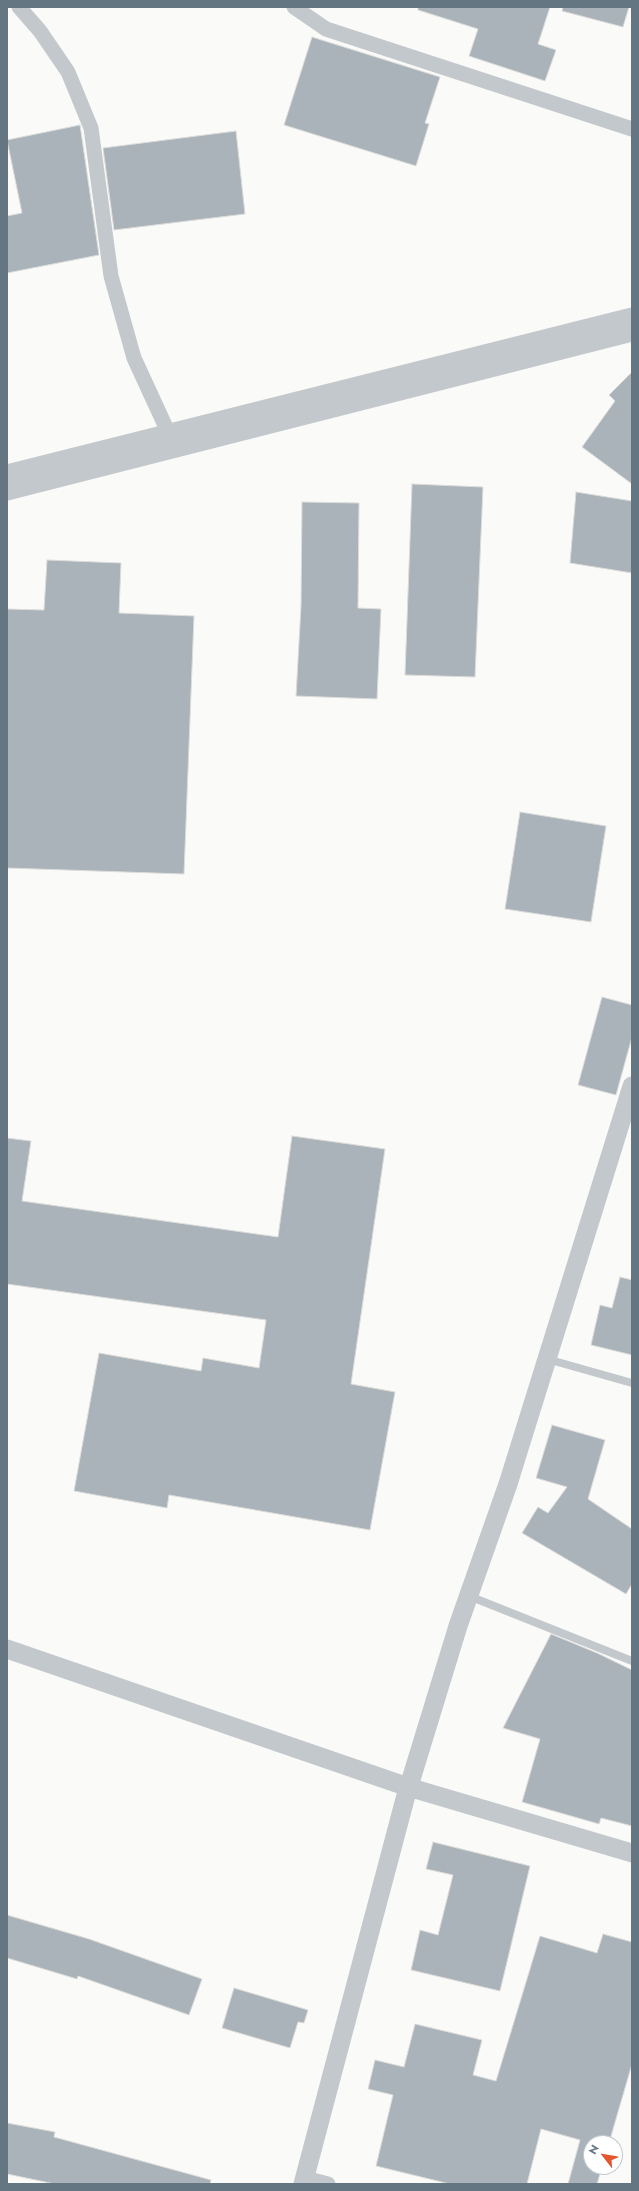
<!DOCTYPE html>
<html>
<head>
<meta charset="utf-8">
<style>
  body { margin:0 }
  #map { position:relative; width:639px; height:2191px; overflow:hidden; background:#fafaf8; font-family:Jost,sans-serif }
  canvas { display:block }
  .frame { position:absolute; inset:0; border:8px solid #657683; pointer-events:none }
  .north { position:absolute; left:583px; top:2135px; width:40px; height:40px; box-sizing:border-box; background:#fff; border:1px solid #c1c8cd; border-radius:50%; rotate:301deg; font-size:11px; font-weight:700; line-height:16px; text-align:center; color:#657683 }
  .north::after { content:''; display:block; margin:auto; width:14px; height:18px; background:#e4572e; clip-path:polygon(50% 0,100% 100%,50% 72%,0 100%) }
</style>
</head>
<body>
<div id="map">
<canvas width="639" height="2191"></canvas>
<div class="frame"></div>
<div class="north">N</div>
</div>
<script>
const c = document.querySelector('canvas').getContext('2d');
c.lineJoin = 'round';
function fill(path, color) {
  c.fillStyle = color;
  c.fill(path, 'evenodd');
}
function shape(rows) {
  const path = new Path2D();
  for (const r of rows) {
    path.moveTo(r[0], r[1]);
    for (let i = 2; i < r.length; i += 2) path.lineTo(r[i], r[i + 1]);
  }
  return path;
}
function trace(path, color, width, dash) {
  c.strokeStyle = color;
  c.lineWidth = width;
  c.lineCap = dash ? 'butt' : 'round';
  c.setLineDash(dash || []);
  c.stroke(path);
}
const building = shape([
  [418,7,550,7,538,44,556,50,545,81,469,56,478,29,418,10,418,7],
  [563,7,629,7,623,27,562,11,563,7],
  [312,37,440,77,425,123,429,124,416,166,284,125,312,37],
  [80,125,99,255,7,273,7,216,22,213,7,140,80,125],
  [236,131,245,214,114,230,103,148,236,131],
  [632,372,632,484,582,447,615,401,609,395,632,372],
  [412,484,483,487,475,677,405,675,412,484],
  [576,492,632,501,632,573,570,563,576,492],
  [302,502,359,503,358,608,381,609,377,699,296,696,301,606,302,502],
  [47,560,121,563,119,613,194,616,184,874,7,868,7,609,44,610,47,560],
  [520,812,606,826,591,922,505,909,520,812],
  [602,997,632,1005,632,1037,616,1095,578,1085,602,997],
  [292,1136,385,1149,351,1384,395,1392,370,1530,169,1495,167,1508,74,1491,99,1353,201,1371,203,1358,259,1368,266,1320,7,1284,7,1138,31,1141,22,1201,278,1237,292,1136],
  [620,1277,632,1280,632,1355,591,1345,600,1305,612,1308,620,1277],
  [552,1425,605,1440,588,1499,632,1529,632,1584,626,1594,522,1533,538,1507,548,1513,567,1487,536,1478,552,1425],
  [551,1634,597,1653,632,1670,632,1826,601,1818,599,1824,522,1802,540,1739,503,1728,551,1634],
  [433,1842,530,1866,500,1991,411,1970,420,1930,438,1935,453,1875,426,1869,433,1842],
  [7,1915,89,1939,202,1979,189,2015,78,1976,77,1979,7,1958,7,1915],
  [603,1934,632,1942,632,2064,609,2143,591,2143,591,2167,602,2167,597,2184,568,2184,580,2140,541,2129,527,2184,450,2184,376,2166,393,2095,368,2089,375,2060,404,2067,415,2024,482,2040,473,2075,496,2081,540,1936,597,1953,603,1934],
  [234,1988,308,2010,304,2023,298,2022,290,2048,222,2028,234,1988],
  [7,2123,55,2132,54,2137,211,2180,210,2184,55,2184,7,2174,7,2123]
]);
fill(building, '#aab3b9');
trace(building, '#dcdcda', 1);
trace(shape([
  [547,1359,632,1383],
  [469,1596,632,1661]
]), '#c3c8cc', 8);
trace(shape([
  [19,7,40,31,68,72,91,128,111,276,134,358,169,434],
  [294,7,326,29,632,129],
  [305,2178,328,2184]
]), '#c3c8cc', 15);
trace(shape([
  [7,474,632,317],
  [7,491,632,332],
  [7,1649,408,1787,632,1853],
  [303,2184,405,1799,458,1626,508,1484,632,1086]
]), '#c3c8cc', 19);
</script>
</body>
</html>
